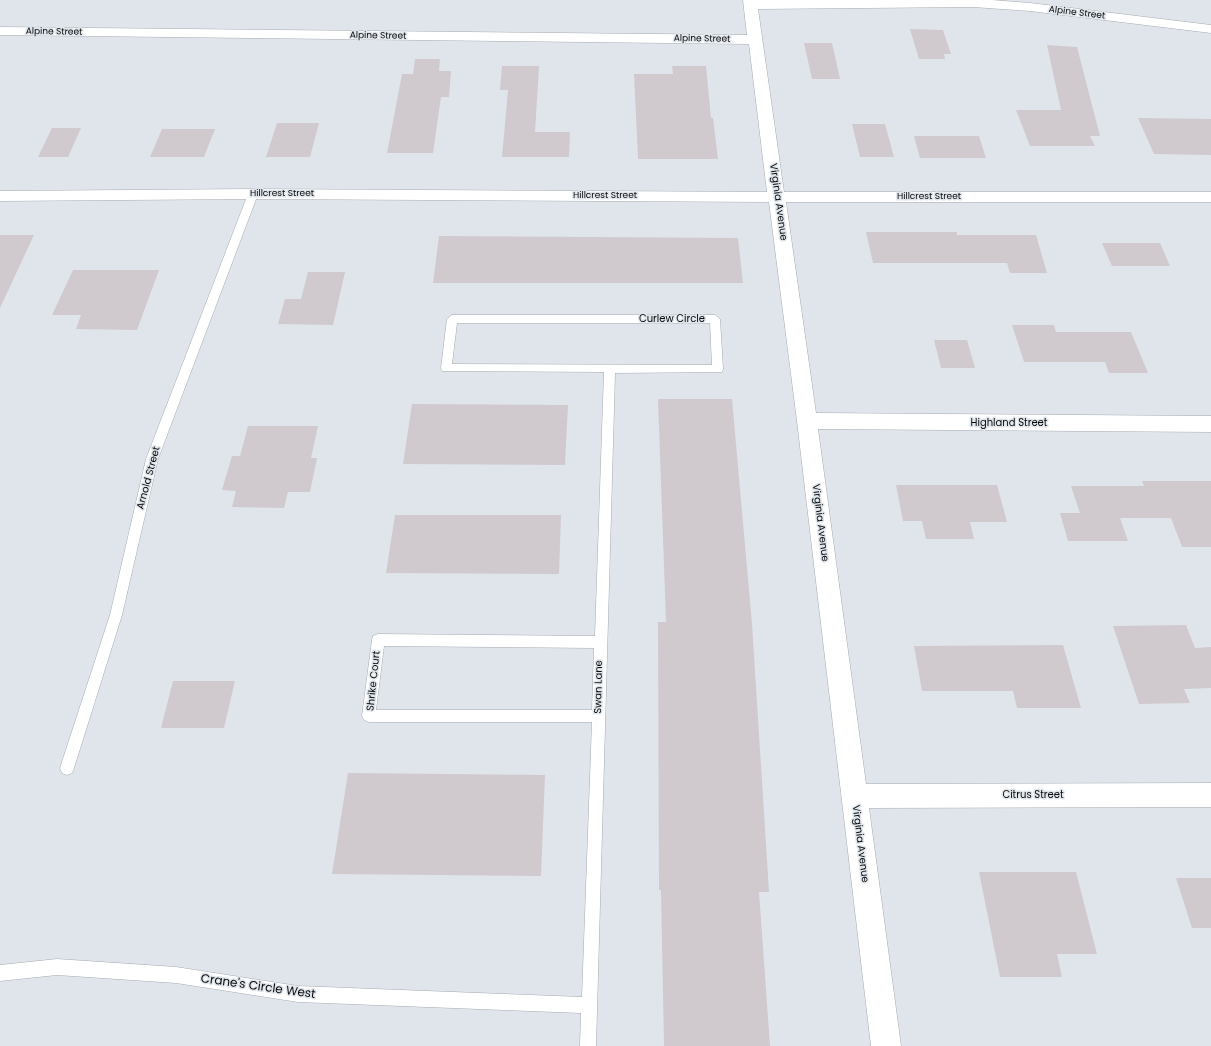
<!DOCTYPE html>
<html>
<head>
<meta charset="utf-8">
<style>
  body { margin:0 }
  canvas { display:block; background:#dfe5eb }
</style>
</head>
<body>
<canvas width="1211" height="1046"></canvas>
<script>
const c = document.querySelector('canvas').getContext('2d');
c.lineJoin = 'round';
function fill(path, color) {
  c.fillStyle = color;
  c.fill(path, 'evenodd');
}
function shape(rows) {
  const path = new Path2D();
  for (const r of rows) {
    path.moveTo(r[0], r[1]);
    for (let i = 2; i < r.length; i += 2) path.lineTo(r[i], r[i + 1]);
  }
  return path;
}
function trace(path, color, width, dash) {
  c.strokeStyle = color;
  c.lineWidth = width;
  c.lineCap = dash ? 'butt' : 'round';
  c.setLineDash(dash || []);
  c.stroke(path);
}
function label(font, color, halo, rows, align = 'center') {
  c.font = font + ' Poppins,sans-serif';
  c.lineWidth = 3;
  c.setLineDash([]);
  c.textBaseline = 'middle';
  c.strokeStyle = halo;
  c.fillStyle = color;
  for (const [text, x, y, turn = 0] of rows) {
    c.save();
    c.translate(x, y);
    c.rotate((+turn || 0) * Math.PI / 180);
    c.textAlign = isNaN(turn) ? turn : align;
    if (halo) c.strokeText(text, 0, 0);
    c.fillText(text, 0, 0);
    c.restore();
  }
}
fill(shape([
  [910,29,943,30,951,54,944,54,945,59,919,59],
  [804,43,832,43,840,79,812,79],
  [1047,45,1077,47,1100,136,1090,136,1095,146,1030,146,1016,110,1061,110],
  [415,59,440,59,439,71,451,71,449,97,441,97,433,153,387,153,402,74,413,74],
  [502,66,539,66,535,132,570,132,569,157,502,157,508,90,500,90],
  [672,66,706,66,711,118,713,118,718,159,638,159,634,74,673,74],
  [1138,118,1211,119,1211,155,1154,154],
  [277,123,319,123,310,157,266,157],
  [852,124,885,124,894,157,860,157],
  [52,128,81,128,68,157,38,157],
  [162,129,215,129,204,157,150,157],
  [914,136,979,136,986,158,920,158],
  [866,232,957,232,957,235,1036,235,1047,273,1010,273,1007,263,873,263],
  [0,235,34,235,0,308],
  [439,236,738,238,743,283,433,283],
  [1102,243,1160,243,1170,266,1112,266],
  [73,270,159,270,137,330,76,329,81,315,52,315],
  [308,272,345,272,333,325,278,324,285,299,301,299],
  [1012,325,1054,325,1056,332,1131,332,1148,373,1109,373,1105,362,1024,362],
  [934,340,967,340,975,368,941,368],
  [658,399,732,399,752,624,769,892,759,892,770,1046,664,1046,661,890,659,890,658,622,666,622],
  [412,404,568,405,565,465,403,464],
  [248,426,318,426,311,458,317,458,310,492,288,492,284,508,232,507,236,491,222,490,232,456,240,456],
  [1142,481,1211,481,1211,547,1182,547,1171,518,1120,518,1128,541,1068,541,1060,513,1080,513,1071,486,1144,486],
  [896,485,997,485,1007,522,970,522,974,539,926,539,922,521,903,521],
  [395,515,561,515,559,574,386,573],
  [1186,625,1195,648,1211,647,1211,688,1184,689,1190,703,1139,704,1113,626],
  [1063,645,1081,708,1017,708,1013,691,922,691,914,646],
  [173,681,235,681,224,728,161,728],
  [348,773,545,775,541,876,332,874],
  [979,872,1076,872,1097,954,1057,954,1062,977,1000,977],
  [1176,878,1211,878,1211,928,1192,928]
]), '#d0cacf');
const lane = shape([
  [253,191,258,194,158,459,122,615,74,768,72,773,67,775,62,773,60,768,110,615,146,459,248,194,253,191],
  [452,315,715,315,720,319,723,369,722,372,615,373,596,1046,580,1046,581,1013,298,1002,176,983,57,975,0,981,0,965,57,959,176,967,298,986,582,997,592,722,369,722,364,720,362,716,372,640,373,636,378,634,595,636,604,372,442,371,441,368,447,319,452,315],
  [457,323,710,323,712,365,452,364,457,323],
  [384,646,594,648,592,710,376,710,384,646]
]);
const street = shape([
  [743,0,992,0,1030,3,1211,25,1211,33,1030,11,973,7,758,9,784,192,1211,192,1211,202,786,202,816,413,1211,416,1211,432,818,429,866,784,1211,783,1211,807,869,808,901,1046,871,1046,797,421,769,202,253,199,0,201,0,191,253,189,767,192,749,44,0,35,0,27,747,35,743,0]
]);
trace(lane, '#a6abb1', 1);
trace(street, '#a6abb1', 1);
fill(lane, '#fff');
fill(street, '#fff');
label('9px', '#0a0c0d', '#dfe5eb', [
  ["Alpine Street",1077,13,7],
  ["Alpine Street",54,32,1],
  ["Alpine Street",378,36,1],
  ["Alpine Street",702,39,1],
  ["Hillcrest Street",282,194],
  ["Hillcrest Street",605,196],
  ["Hillcrest Street",929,197]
]);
label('10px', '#0a0c0d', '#dfe5eb', [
  ["Virginia Avenue",778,202,82],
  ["Curlew Circle",672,319],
  ["Highland Street",1009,423],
  ["Arnold Street",149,478,-75],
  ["Virginia Avenue",820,523,83],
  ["Shrike Court",374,681,-84],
  ["Swan Lane",599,687,-89],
  ["Citrus Street",1033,795],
  ["Virginia Avenue",860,844,83]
]);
label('12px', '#0a0c0d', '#dfe5eb', [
  ["Crane's Circle West",258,987,8]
]);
</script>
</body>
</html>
